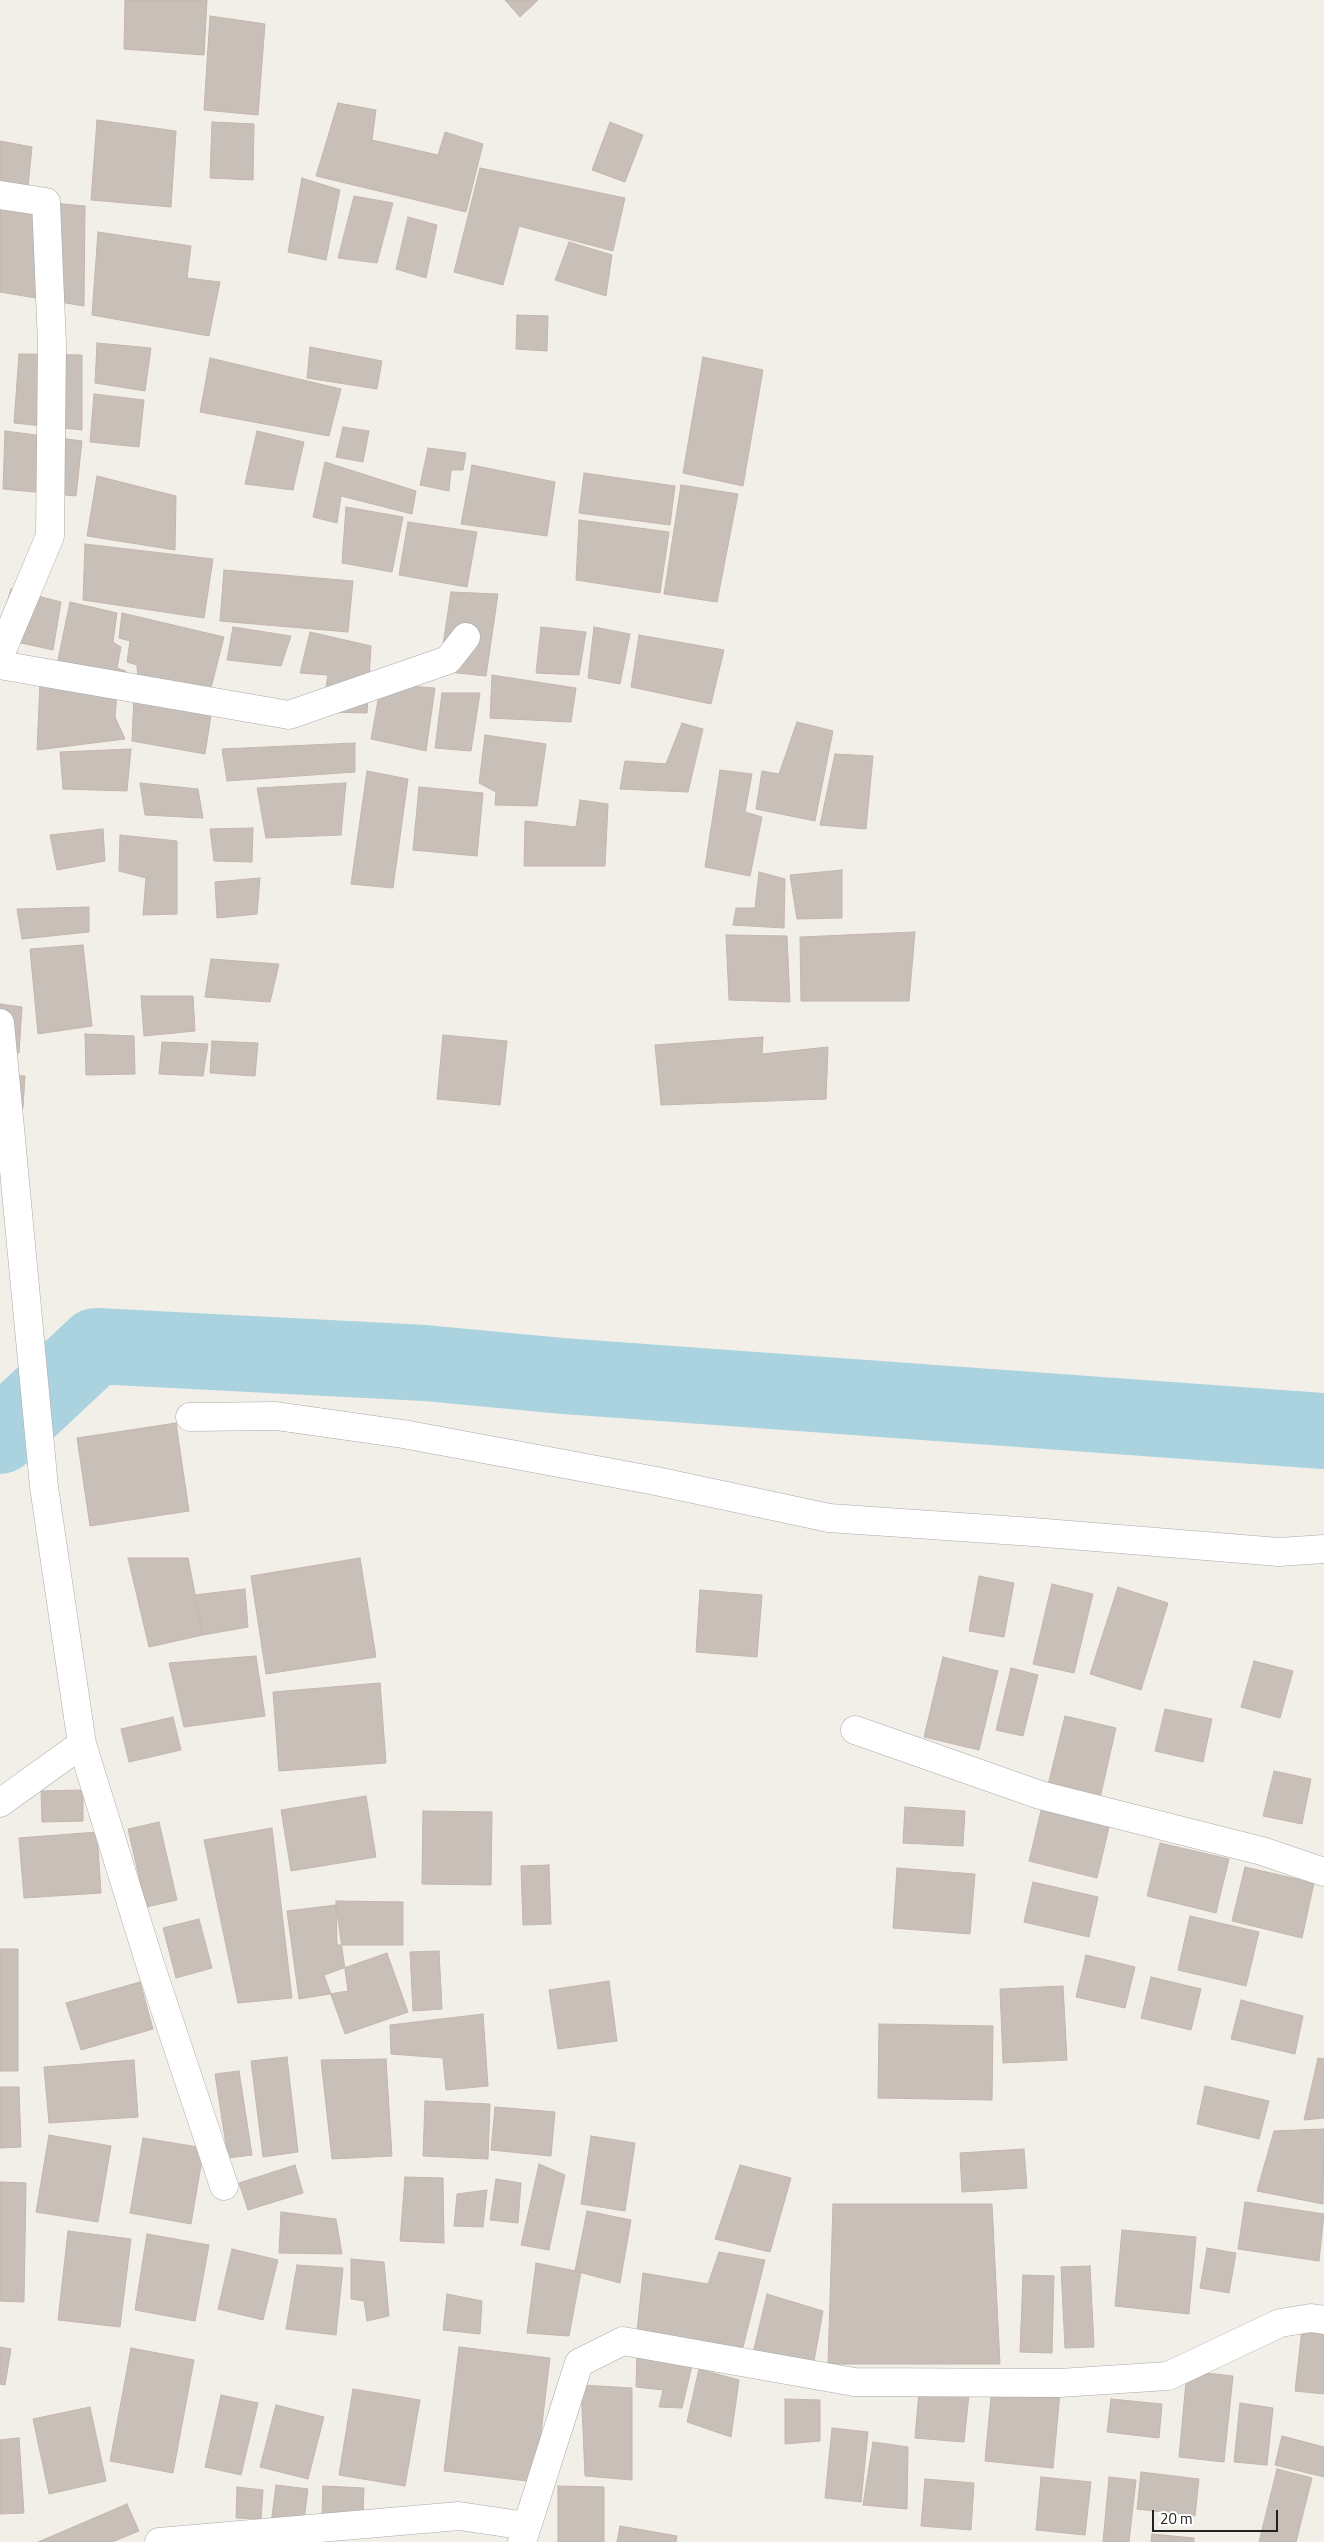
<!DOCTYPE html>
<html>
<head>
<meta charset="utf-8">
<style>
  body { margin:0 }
  #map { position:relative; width:1324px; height:2542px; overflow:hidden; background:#f2efe9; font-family:"Titillium Web",sans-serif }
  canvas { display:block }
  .scale { position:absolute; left:1152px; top:2510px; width:126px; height:22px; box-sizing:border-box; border:2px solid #222; border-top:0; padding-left:6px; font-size:15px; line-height:18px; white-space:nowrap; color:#222; -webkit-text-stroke:4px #fff; paint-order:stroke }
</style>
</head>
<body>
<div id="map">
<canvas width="1324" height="2542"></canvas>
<div class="scale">20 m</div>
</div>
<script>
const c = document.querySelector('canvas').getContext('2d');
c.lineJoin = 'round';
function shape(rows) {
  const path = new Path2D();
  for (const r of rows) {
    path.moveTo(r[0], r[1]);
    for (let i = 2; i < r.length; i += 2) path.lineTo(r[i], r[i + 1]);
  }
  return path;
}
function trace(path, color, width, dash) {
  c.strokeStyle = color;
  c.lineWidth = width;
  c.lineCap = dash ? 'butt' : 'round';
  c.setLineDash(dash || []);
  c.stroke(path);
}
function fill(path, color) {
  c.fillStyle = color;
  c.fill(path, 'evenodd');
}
trace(shape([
  [0,1436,96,1346,425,1363,563,1376,1324,1431]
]), '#aad3df', 76);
const building = shape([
  [125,0,207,0,204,55,124,49,125,0],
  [505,0,538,0,520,17,505,0],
  [210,16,265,24,258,115,204,110,210,16],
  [338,103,376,110,372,140,438,155,445,132,483,144,466,212,316,176,338,103],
  [97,120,176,131,171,207,91,200,97,120],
  [212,122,254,124,253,180,210,178,212,122],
  [610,122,643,135,625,182,592,170,610,122],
  [0,141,32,147,28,187,0,186,0,141],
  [480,168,625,198,613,251,519,226,503,285,454,272,480,168],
  [302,178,340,190,326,260,288,252,302,178],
  [354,196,393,203,377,263,338,258,354,196],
  [0,198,85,206,84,306,0,292,0,198],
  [408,217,437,225,426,278,396,269,408,217],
  [98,232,191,246,187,278,220,282,209,336,92,315,98,232],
  [569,242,612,255,606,296,555,280,569,242],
  [517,315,548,316,547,351,516,349,517,315],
  [97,343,151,348,145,391,95,383,97,343],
  [310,347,382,361,377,389,307,378,310,347],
  [19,354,82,355,82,430,14,423,19,354],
  [703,357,763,370,743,486,683,473,703,357],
  [210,358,341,389,329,436,200,412,210,358],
  [94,394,144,400,139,447,90,442,94,394],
  [343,427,369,431,363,462,336,457,343,427],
  [5,431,82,441,76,496,3,489,5,431],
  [257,431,304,442,293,490,245,484,257,431],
  [428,448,466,453,463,470,451,470,449,491,420,485,428,448],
  [325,462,416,491,412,514,341,496,337,523,313,517,325,462],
  [472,465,555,482,547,536,461,524,472,465],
  [584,473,675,486,670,525,579,513,584,473],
  [97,476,176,496,175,550,87,536,97,476],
  [681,485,738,494,717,602,664,594,681,485],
  [346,507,403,517,392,572,342,563,346,507],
  [579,520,669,532,660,593,576,580,579,520],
  [408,522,477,532,467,587,399,575,408,522],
  [85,544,213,559,204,618,83,600,85,544],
  [224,570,353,581,348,632,220,621,224,570],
  [11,589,61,602,53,650,12,641,3,617,11,589],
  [451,592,498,594,486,676,439,671,451,592],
  [70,602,117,613,113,642,121,647,117,668,126,671,123,681,56,669,70,602],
  [122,613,224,637,210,692,138,682,137,665,127,662,130,641,119,638,122,613],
  [233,627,291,636,281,666,227,660,233,627],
  [541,627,586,632,579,675,536,673,541,627],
  [594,627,630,634,620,684,588,678,594,627],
  [310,632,371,646,367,713,322,712,328,675,300,673,310,632],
  [639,635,724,650,711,704,631,687,639,635],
  [492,675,576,688,571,722,490,718,492,675],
  [40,682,117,693,115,717,125,739,37,750,40,682],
  [381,684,435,688,426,751,371,739,381,684],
  [442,693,480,693,471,751,435,748,442,693],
  [134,695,212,709,205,754,132,741,134,695],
  [797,722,833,731,815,821,756,809,762,771,779,774,797,722],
  [682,723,703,729,688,792,620,789,625,761,666,764,682,723],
  [485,735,546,744,537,806,495,805,496,792,479,783,485,735],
  [355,743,355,772,227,781,222,749,355,743],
  [131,749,127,791,63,789,60,752,131,749],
  [835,754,873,756,866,829,820,825,835,754],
  [720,770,752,774,745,812,762,817,750,876,705,867,720,770],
  [367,771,408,779,393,888,351,884,367,771],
  [140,783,198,789,203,818,145,815,140,783],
  [346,783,341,835,266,838,257,788,346,783],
  [419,787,483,793,477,856,413,850,419,787],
  [580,800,608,804,605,866,524,866,525,821,576,827,580,800],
  [253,828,252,862,214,861,210,829,253,828],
  [103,829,105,861,57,870,50,835,103,829],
  [120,835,177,841,177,914,143,915,146,878,119,871,120,835],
  [842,870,842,918,797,919,790,875,842,870],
  [759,872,785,879,784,928,733,925,736,908,755,908,759,872],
  [260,878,257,914,217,918,215,882,260,878],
  [89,907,89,932,22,939,17,909,89,907],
  [915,932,909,1001,801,1001,800,937,915,932],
  [726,935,787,936,790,1002,729,1000,726,935],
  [83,945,92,1026,38,1034,30,949,83,945],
  [211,959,279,964,270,1002,205,997,211,959],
  [141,996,193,996,195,1031,144,1036,141,996],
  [0,1004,22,1007,19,1053,0,1051,0,1004],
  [85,1034,134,1036,135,1074,86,1075,85,1034],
  [443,1035,507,1041,500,1105,437,1099,443,1035],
  [763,1037,762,1054,828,1047,826,1099,661,1105,655,1045,763,1037],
  [212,1041,258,1043,255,1076,210,1073,212,1041],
  [162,1042,208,1044,203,1076,159,1074,162,1042],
  [0,1075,25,1076,23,1108,0,1107,0,1075],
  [176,1423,189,1511,90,1526,77,1438,176,1423],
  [128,1558,188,1558,203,1635,149,1647,128,1558],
  [360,1558,376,1657,266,1674,251,1576,360,1558],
  [979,1576,1014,1583,1004,1637,969,1631,979,1576],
  [1052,1584,1093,1594,1074,1673,1033,1664,1052,1584],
  [1118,1587,1168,1603,1141,1690,1090,1674,1118,1587],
  [245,1589,248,1627,203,1635,194,1595,245,1589],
  [700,1590,762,1595,757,1657,696,1652,700,1590],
  [256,1656,265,1716,184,1727,169,1663,256,1656],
  [943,1657,998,1671,979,1750,924,1737,943,1657],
  [1254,1661,1293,1671,1280,1718,1241,1707,1254,1661],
  [1011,1668,1038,1675,1023,1736,996,1730,1011,1668],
  [380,1683,386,1763,279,1771,273,1692,380,1683],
  [1165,1709,1212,1719,1203,1762,1155,1751,1165,1709],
  [1065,1716,1116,1728,1100,1798,1048,1785,1065,1716],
  [173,1717,181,1750,129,1762,121,1729,173,1717],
  [1274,1771,1311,1779,1302,1824,1263,1816,1274,1771],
  [83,1790,83,1821,42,1822,41,1791,83,1790],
  [366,1796,376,1857,291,1871,281,1810,366,1796],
  [1043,1802,1111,1819,1097,1878,1029,1861,1043,1802],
  [905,1807,965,1811,963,1846,903,1843,905,1807],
  [423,1811,492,1812,491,1885,422,1884,423,1811],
  [159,1822,177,1900,146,1907,128,1829,159,1822],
  [272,1828,292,1998,238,2003,204,1840,272,1828],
  [97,1832,101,1893,24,1898,19,1838,97,1832],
  [1160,1843,1229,1859,1216,1913,1147,1896,1160,1843],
  [549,1865,551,1924,523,1925,521,1866,549,1865],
  [1245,1867,1314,1883,1302,1938,1232,1921,1245,1867],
  [897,1868,975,1874,970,1934,893,1928,897,1868],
  [1033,1882,1098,1897,1089,1937,1024,1922,1033,1882],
  [336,1901,403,1902,403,1945,337,1945,336,1901],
  [336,1905,348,1991,299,1999,287,1911,336,1905],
  [1190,1916,1259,1932,1246,1986,1178,1970,1190,1916],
  [199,1919,212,1968,176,1978,163,1928,199,1919],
  [0,1949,18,1949,18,2071,0,2071,0,1949],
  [439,1951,442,2009,413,2011,410,1952,439,1951],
  [387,1953,408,2012,345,2034,324,1975,387,1953],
  [1086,1955,1135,1967,1125,2008,1076,1997,1086,1955],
  [1151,1977,1201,1989,1191,2030,1141,2018,1151,1977],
  [609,1981,617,2041,558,2049,549,1990,609,1981],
  [140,1982,153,2029,81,2050,66,2003,140,1982],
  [1063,1986,1067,2060,1003,2063,1000,1989,1063,1986],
  [1241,2000,1303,2016,1295,2054,1231,2039,1241,2000],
  [483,2014,488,2086,446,2090,443,2058,391,2054,390,2025,483,2014],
  [879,2024,993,2026,992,2100,878,2098,879,2024],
  [287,2057,298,2152,263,2157,251,2061,287,2057],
  [1318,2058,1324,2059,1324,2118,1304,2120,1318,2058],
  [386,2059,392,2156,332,2159,321,2060,386,2059],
  [134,2060,138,2117,49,2123,44,2067,134,2060],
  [239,2071,252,2155,228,2158,215,2074,239,2071],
  [1205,2086,1269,2101,1259,2139,1197,2124,1205,2086],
  [0,2087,19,2087,21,2147,0,2148,0,2087],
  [425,2101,490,2104,488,2159,423,2156,425,2101],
  [495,2107,555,2112,551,2156,491,2150,495,2107],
  [1324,2129,1323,2204,1257,2191,1274,2131,1324,2129],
  [49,2135,111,2146,98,2222,36,2212,49,2135],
  [591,2136,635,2143,625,2211,581,2204,591,2136],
  [143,2138,204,2148,191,2224,130,2213,143,2138],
  [1024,2149,1027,2188,962,2192,960,2153,1024,2149],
  [539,2164,565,2175,549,2250,521,2245,539,2164],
  [295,2165,303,2193,248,2210,239,2183,295,2165],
  [740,2165,791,2178,770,2252,715,2239,740,2165],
  [405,2177,443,2178,444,2243,400,2241,405,2177],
  [496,2179,521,2183,518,2223,490,2220,496,2179],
  [0,2182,26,2183,24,2302,0,2301,0,2182],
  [487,2190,483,2227,454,2226,457,2194,487,2190],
  [1245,2202,1324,2214,1319,2261,1238,2249,1245,2202],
  [833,2204,992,2204,1000,2364,828,2364,833,2204],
  [587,2211,631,2220,620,2283,575,2271,587,2211],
  [281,2212,336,2219,342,2254,279,2253,281,2212],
  [1122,2230,1196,2237,1189,2314,1115,2306,1122,2230],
  [68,2231,131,2239,120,2327,58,2320,68,2231],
  [147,2234,209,2245,195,2321,135,2310,147,2234],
  [1207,2248,1236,2253,1229,2293,1200,2288,1207,2248],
  [232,2249,278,2260,263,2320,218,2309,232,2249],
  [719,2252,765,2260,743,2347,637,2332,643,2273,708,2284,719,2252],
  [351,2259,384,2262,389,2316,367,2321,364,2301,351,2299,351,2259],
  [536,2263,581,2272,569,2336,527,2333,536,2263],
  [297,2265,343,2268,336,2335,286,2329,297,2265],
  [1090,2266,1094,2347,1065,2348,1061,2267,1090,2266],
  [1023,2275,1054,2276,1052,2353,1020,2352,1023,2275],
  [447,2294,482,2301,480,2334,443,2330,447,2294],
  [767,2294,823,2311,813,2367,753,2353,767,2294],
  [1302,2329,1324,2331,1324,2394,1295,2391,1302,2329],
  [0,2347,11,2349,5,2385,0,2384,0,2347],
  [459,2347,550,2358,535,2482,444,2471,459,2347],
  [131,2348,194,2360,173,2473,110,2461,131,2348],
  [637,2351,692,2366,682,2408,659,2407,663,2390,636,2387,637,2351],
  [699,2369,739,2380,731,2437,687,2422,699,2369],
  [1187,2371,1233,2376,1224,2462,1179,2457,1187,2371],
  [581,2385,632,2388,632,2480,585,2476,581,2385],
  [992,2386,1060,2393,1053,2468,985,2461,992,2386],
  [353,2389,420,2400,405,2486,339,2475,353,2389],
  [919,2391,969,2395,964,2442,915,2438,919,2391],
  [221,2395,258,2403,241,2475,205,2467,221,2395],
  [785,2399,820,2400,820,2441,785,2444,785,2399],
  [1111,2399,1162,2404,1159,2438,1107,2432,1111,2399],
  [1240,2403,1273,2408,1267,2465,1234,2462,1240,2403],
  [276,2405,324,2417,308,2479,260,2467,276,2405],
  [90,2407,106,2481,49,2494,33,2419,90,2407],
  [832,2428,868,2432,861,2502,825,2498,832,2428],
  [1282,2436,1324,2447,1324,2477,1275,2465,1282,2436],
  [19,2438,24,2513,0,2514,0,2440,19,2438],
  [873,2442,908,2447,907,2509,863,2505,873,2442],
  [1277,2469,1312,2478,1296,2542,1259,2542,1277,2469],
  [1141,2472,1199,2479,1195,2516,1137,2509,1141,2472],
  [1041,2477,1091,2482,1085,2535,1036,2530,1041,2477],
  [1109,2477,1136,2480,1129,2542,1103,2542,1109,2477],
  [925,2479,974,2483,971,2530,921,2526,925,2479],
  [276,2485,308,2489,303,2528,271,2524,276,2485],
  [323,2486,364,2488,363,2516,322,2514,323,2486],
  [558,2486,604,2487,604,2542,558,2542,558,2486],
  [237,2487,263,2490,261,2519,236,2518,237,2487],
  [127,2504,139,2531,112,2542,38,2542,127,2504],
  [620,2526,677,2536,676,2542,617,2542,620,2526],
  [1152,2534,1194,2538,1194,2542,1151,2542,1152,2534]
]);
fill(building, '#c7bfb8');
trace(building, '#c4b6ab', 1);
const minor = shape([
  [0,195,46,202,52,344,50,536,0,655],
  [0,665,289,715,448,660,466,637],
  [0,1023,44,1487,82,1744,151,1967,224,2186],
  [190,1417,276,1416,403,1434,656,1481,829,1518,1033,1532,1279,1552,1324,1549],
  [855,1730,1040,1795,1262,1851,1324,1872],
  [0,1803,82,1744],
  [159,2542,459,2516,527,2526],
  [522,2542,579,2363,623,2341,854,2382,1060,2383,1168,2376,1280,2323,1311,2318,1324,2320]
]);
trace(minor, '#a9a9a9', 29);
trace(minor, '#fff', 28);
</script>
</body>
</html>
